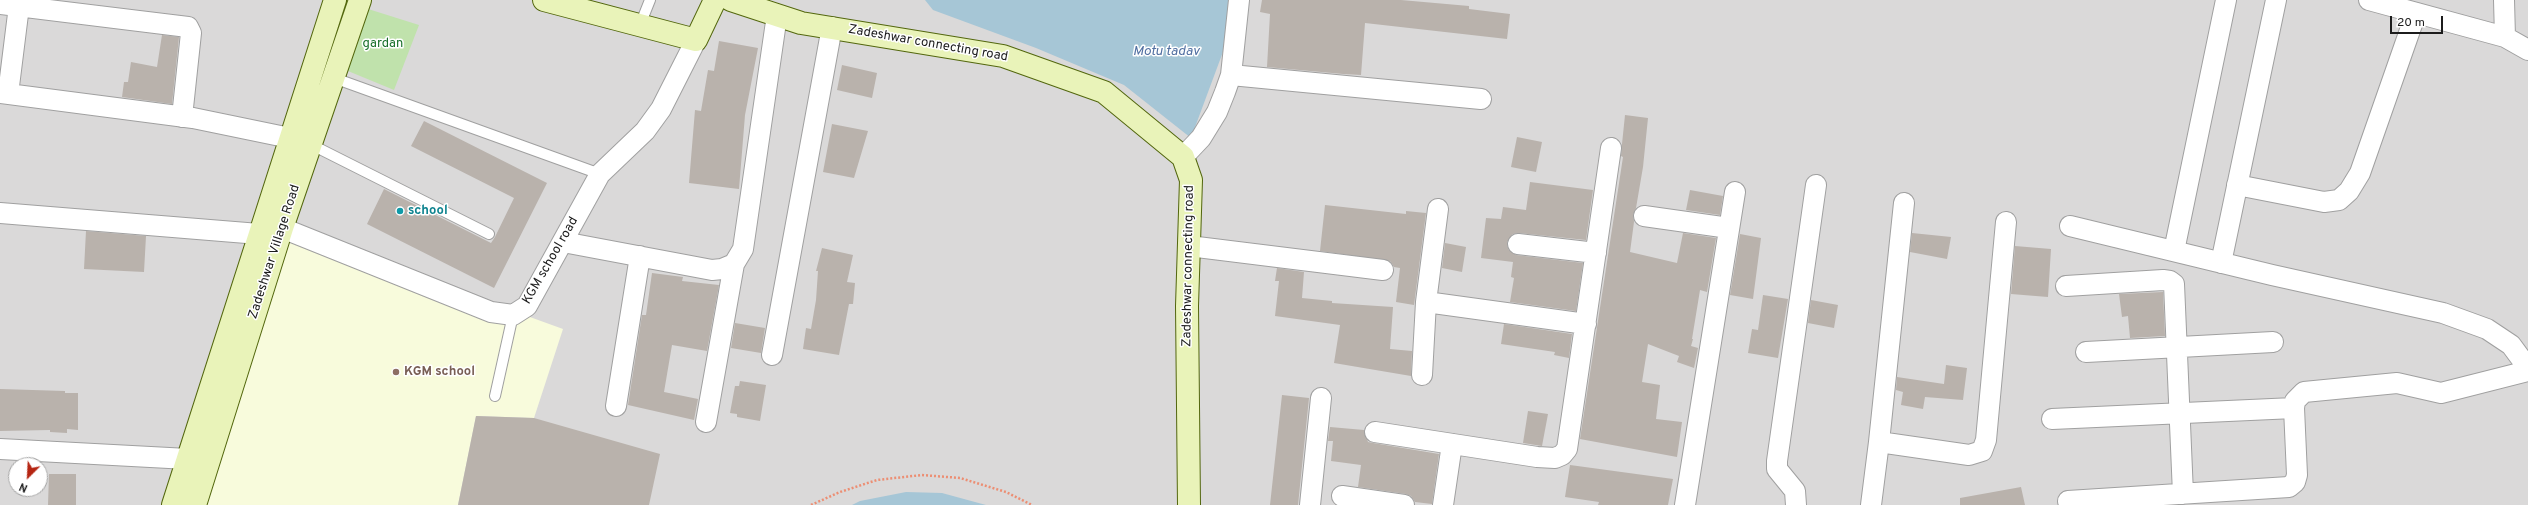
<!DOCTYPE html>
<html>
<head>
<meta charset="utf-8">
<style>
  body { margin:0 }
  #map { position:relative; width:2528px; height:505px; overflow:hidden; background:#eceae2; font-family:Overpass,sans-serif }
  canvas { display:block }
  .north { position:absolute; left:8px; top:457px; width:40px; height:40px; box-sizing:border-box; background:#fff; border:1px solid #a4a4a4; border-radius:50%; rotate:204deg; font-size:11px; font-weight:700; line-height:16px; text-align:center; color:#1c1c1c }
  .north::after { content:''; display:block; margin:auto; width:14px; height:18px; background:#b52512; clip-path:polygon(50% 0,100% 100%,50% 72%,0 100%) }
  .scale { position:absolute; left:2390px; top:16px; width:53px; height:18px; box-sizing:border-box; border:2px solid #1c1c1c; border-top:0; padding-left:5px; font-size:12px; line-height:14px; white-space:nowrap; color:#1c1c1c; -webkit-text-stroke:3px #fff; paint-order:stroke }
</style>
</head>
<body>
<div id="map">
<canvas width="2528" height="505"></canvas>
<div class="north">N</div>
<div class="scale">20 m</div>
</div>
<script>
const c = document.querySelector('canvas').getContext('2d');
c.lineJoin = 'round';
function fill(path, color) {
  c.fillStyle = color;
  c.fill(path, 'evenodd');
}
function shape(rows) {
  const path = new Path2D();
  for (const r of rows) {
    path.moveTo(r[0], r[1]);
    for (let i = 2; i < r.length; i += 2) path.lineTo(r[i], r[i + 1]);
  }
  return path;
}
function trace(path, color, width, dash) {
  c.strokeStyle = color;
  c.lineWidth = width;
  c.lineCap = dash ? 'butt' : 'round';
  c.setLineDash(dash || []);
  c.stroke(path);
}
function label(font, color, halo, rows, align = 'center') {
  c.font = font + ' Overpass,sans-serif';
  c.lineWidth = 3;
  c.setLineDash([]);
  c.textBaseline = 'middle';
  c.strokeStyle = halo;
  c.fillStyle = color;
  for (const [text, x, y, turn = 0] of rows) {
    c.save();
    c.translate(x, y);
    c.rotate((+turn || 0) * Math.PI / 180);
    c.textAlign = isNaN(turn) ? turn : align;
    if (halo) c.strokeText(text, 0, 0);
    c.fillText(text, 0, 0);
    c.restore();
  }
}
fill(shape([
  [0,0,2528,0,2528,505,0,505],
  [16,465,40,465,40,489,16,489]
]), '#dad9d9');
fill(shape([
  [287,229,563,329,534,418,476,416,458,505,202,505]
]), '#f8fbdc');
fill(shape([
  [365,8,419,25,394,90,348,71]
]), '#c0e2ac');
fill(shape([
  [925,0,1228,0,1227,41,1191,138,1124,85,1036,48,933,10],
  [906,492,942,493,986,505,852,505,860,501]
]), '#a6c6d6');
fill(shape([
  [1262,0,1401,0,1469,6,1469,9,1510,14,1507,39,1365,23,1361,75,1343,74,1267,67,1270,14,1260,12],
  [162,35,179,37,172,104,122,97,124,82,128,82,131,62,157,67],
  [719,41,758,48,745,115,739,189,689,183,695,110,701,111,708,70,714,71],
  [842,65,877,73,872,98,837,90],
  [1625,115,1648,118,1643,167,1636,208,1633,215,1634,222,1630,252,1677,263,1683,233,1716,238,1707,292,1700,290,1692,339,1693,339,1691,346,1698,348,1694,368,1677,362,1679,356,1648,344,1642,382,1660,385,1656,419,1682,422,1677,457,1580,439,1623,157,1621,156,1622,144],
  [424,121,547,183,494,288,367,224,384,189,491,243,495,237,514,198,411,146],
  [832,124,868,131,854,178,823,172],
  [1517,137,1542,142,1536,172,1511,167],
  [1530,182,1593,190,1586,240,1519,233,1513,234,1507,242,1508,249,1516,255,1583,263,1576,311,1510,302,1514,278,1511,277,1513,262,1481,258,1486,218,1501,219,1503,207,1526,210],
  [1690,190,1723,196,1720,215,1686,210],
  [1325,205,1406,214,1406,211,1426,213,1414,305,1396,302,1400,268,1394,267,1390,261,1320,251],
  [86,231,146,236,144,272,84,269],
  [1912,233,1951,237,1947,259,1910,252],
  [1740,234,1761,238,1753,299,1730,295],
  [1445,243,1466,247,1462,272,1442,268],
  [2015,246,2051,249,2048,297,2011,294],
  [822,248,853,255,847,282,855,283,853,304,849,304,839,355,803,349,806,328,811,329,816,300,818,271,816,271],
  [1277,268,1304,272,1302,298,1332,301,1332,303,1393,307,1390,349,1412,351,1411,376,1334,363,1340,325,1275,316,1279,281,1275,281],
  [652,273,683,277,682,281,719,285,707,351,672,345,664,392,698,399,694,420,628,405,642,315,646,315],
  [2163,292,2165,336,2130,338,2128,316,2122,317,2119,294],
  [1763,295,1788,299,1778,358,1748,353,1752,329,1758,330],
  [1811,300,1838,305,1834,328,1808,323],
  [735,323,765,328,761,353,731,348],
  [1504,324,1572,334,1569,358,1554,355,1555,352,1501,344],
  [1946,365,1967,368,1963,400,1925,397,1923,409,1901,405,1903,392,1896,390,1897,377,1944,384],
  [740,381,766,385,760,421,737,417,737,414,730,413,735,386,739,386],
  [0,389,65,391,65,393,78,393,78,430,67,429,67,433,50,432,50,430,0,431],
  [1282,395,1309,398,1298,505,1270,505],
  [1528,411,1548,414,1542,446,1523,443],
  [476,416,534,418,660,454,649,505,458,505],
  [1330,427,1364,430,1368,442,1373,443,1439,454,1432,504,1415,502,1411,496,1406,494,1358,487,1361,465,1331,461,1333,441,1328,441],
  [1570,465,1673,479,1668,505,1598,505,1599,502,1565,497],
  [49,474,76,474,76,505,48,505],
  [2021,487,2025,505,1960,505,1960,498]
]), '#b9b2ac');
const lane = shape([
  [640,25,650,0],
  [334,78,600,174],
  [310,144,489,234],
  [495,396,513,315]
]);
const street = shape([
  [2369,0,2505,37,2528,50],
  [2504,0,2505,37],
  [0,4,188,27,191,33,182,117],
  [1231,75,1481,99],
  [0,93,193,118,290,138],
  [8,94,19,6],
  [1183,157,1201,138,1217,112,1225,92,1231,75,1239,0],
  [2237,185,2324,202,2339,200,2349,191,2360,173,2416,13],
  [0,213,259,234],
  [1644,216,1729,228],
  [2070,226,2272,275,2443,313,2487,329,2511,345,2528,368],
  [282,228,491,312,513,315,527,306,600,174,645,131,661,109,696,40],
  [563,242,712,270,722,269,734,264,743,249,777,15],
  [1518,244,1596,253],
  [1189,246,1383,270],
  [2174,251,2226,0],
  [2221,263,2276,0],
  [2066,286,2163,280,2170,281,2174,284,2183,494],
  [1426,302,1586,324],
  [2086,352,2273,342],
  [772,355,832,27],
  [1422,375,1426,302,1438,209],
  [616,406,640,256],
  [2052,419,2294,408],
  [706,422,734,264],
  [1375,432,1537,457,1555,458,1562,455,1567,449,1611,148],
  [1879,442,1969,455,1982,451,1986,440,2006,222],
  [0,449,188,459],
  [1342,496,1404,505],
  [2068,501,2289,487,2295,482,2297,475,2294,408,2295,401,2304,392,2397,383,2441,393,2528,371],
  [1310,505,1321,398],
  [1443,505,1452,444],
  [1685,505,1735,192],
  [1796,505,1795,491,1777,469,1777,461,1816,185],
  [1871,505,1879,442,1904,203]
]);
const secondary = shape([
  [544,0,696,40,715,0],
  [731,0,801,23,1003,56,1104,92,1183,157,1191,180,1187,306,1189,505],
  [173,505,335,0],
  [195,505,282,228,360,0]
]);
trace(lane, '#a0a0a0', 12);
trace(street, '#a0a0a0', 22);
trace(secondary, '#53670e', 24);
trace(shape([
  [811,505,840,492,877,480,922,475,960,478,1006,492,1032,505]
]), '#ec8e73', 2.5, [2, 2]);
trace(lane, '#fff', 10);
trace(street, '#fff', 20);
trace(secondary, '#e9f3b9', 22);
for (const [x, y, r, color] of [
  [400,211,4,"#0f9aa8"],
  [396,372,4,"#8d6e63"]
]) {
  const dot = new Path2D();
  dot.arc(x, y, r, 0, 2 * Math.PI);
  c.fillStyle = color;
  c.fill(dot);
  trace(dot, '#fff', 1.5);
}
label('13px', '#156e27', '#fff', [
  ["gardan",383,44]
]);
label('13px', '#1c1c1c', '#fff', [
  ["Zadeshwar connecting road",928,44,10],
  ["Zadeshwar Village Road",275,252,-72],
  ["KGM school road",551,261,-60],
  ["Zadeshwar connecting road",1189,266,-89]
]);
label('bold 13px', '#0d838f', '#fff', [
  ["school",408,211]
], 'left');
label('bold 13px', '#785e54', '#fff', [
  ["KGM school",404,372]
], 'left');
label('italic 14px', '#5270a2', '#fff', [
  ["Motu tadav",1166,52]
]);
</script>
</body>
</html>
